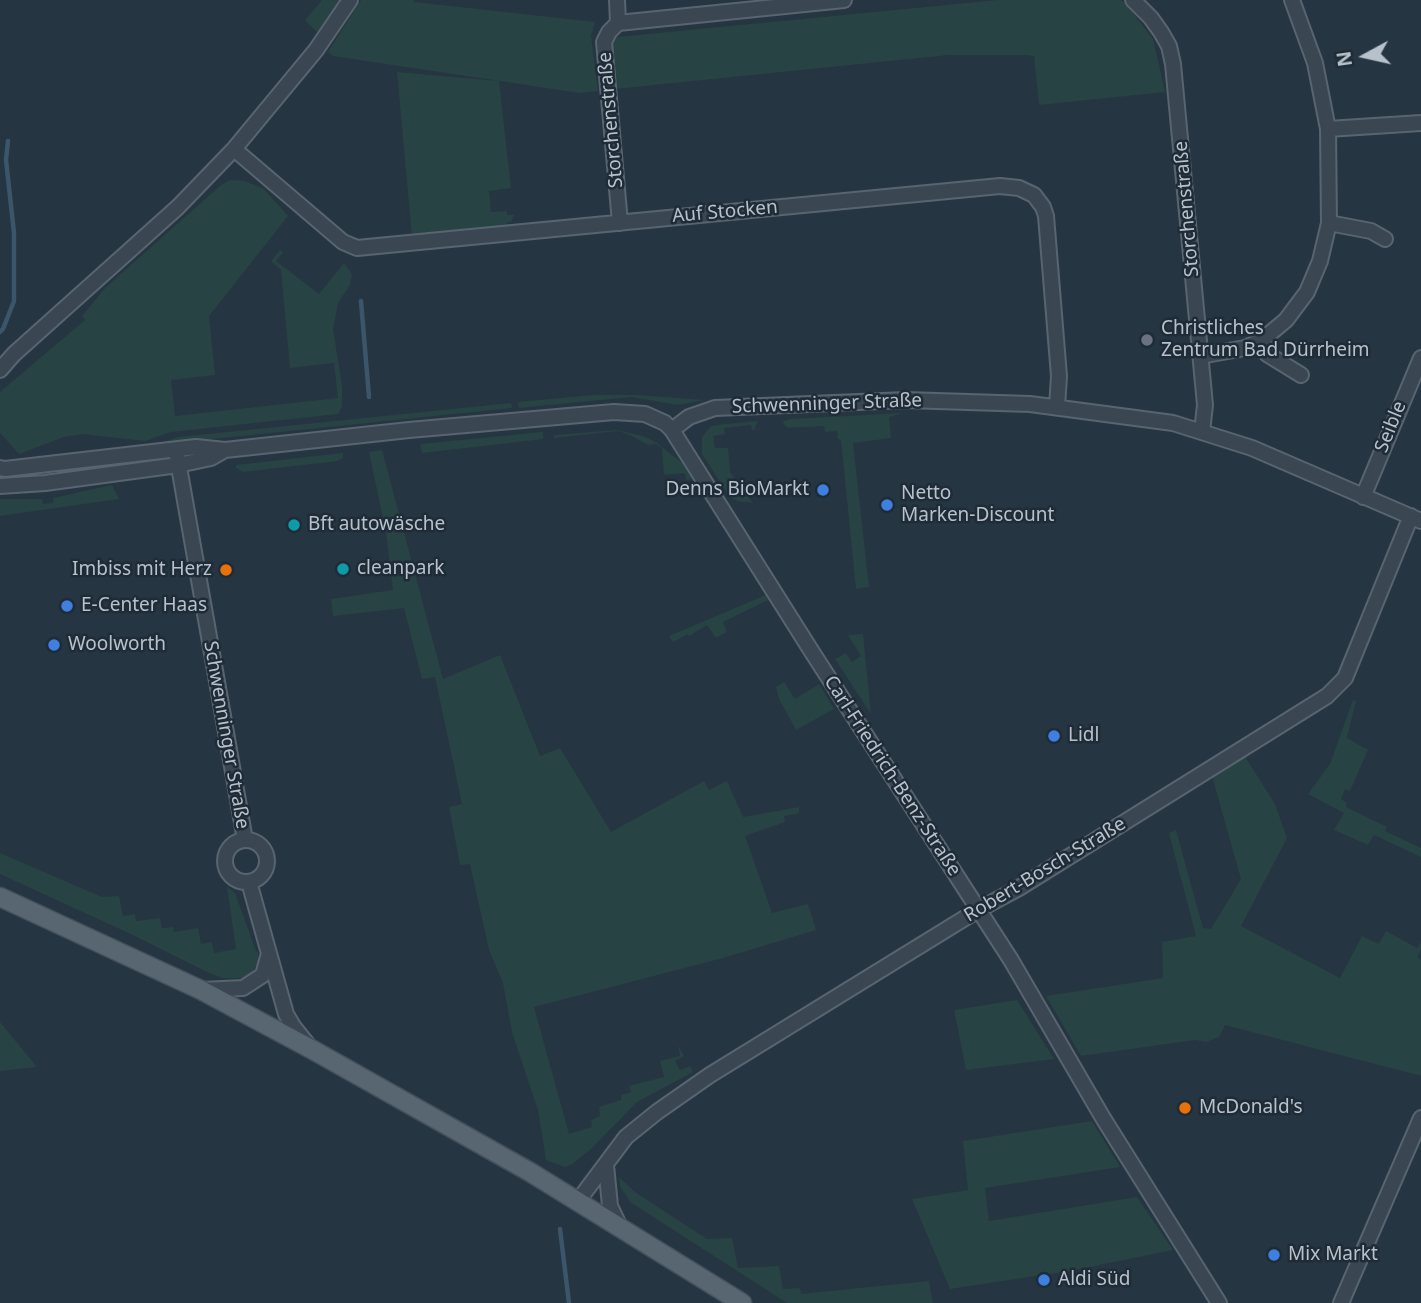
<!DOCTYPE html>
<html>
<head>
<meta charset="utf-8">
<style>
  body { margin:0 }
  #map { position:relative; width:1421px; height:1303px; overflow:hidden; background:#263542; font-family:"Noto Sans",sans-serif }
  canvas { display:block }
  .north { position:absolute; left:1330px; top:21px; width:70px; height:70px; -webkit-text-stroke:5px #1f2c37; paint-order:stroke; rotate:262deg; font-size:19px; font-weight:700; line-height:28px; text-align:center; color:#b7c1cc }
  .north::after { content:''; display:block; margin:auto; width:24px; height:32px; background:#b7c1cc; clip-path:polygon(50% 0,100% 100%,50% 72%,0 100%) }
</style>
</head>
<body>
<div id="map">
<canvas width="1421" height="1303"></canvas>
<div class="north">N</div>
</div>
<script>
const c = document.querySelector('canvas').getContext('2d');
c.lineJoin = 'round';
function fill(path, color) {
  c.fillStyle = color;
  c.fill(path, 'evenodd');
}
function shape(rows) {
  const path = new Path2D();
  for (const r of rows) {
    if (r.length === 3) {
      path.moveTo(r[0] + r[2], r[1]);
      path.arc(r[0], r[1], r[2], 0, 2 * Math.PI);
      continue;
    }
    path.moveTo(r[0], r[1]);
    for (let i = 2; i < r.length; i += 2) path.lineTo(r[i], r[i + 1]);
  }
  return path;
}
function trace(path, color, width, dash) {
  c.strokeStyle = color;
  c.lineWidth = width;
  c.lineCap = dash ? 'butt' : 'round';
  c.setLineDash(dash || []);
  c.stroke(path);
}
function label(font, color, halo, rows, align = 'center') {
  c.font = font + ' "Noto Sans",sans-serif';
  c.lineWidth = 5;
  c.setLineDash([]);
  c.textBaseline = 'middle';
  c.strokeStyle = halo;
  c.fillStyle = color;
  for (const [text, x, y, turn = 0] of rows) {
    c.save();
    c.translate(x, y);
    c.rotate((+turn || 0) * Math.PI / 180);
    c.textAlign = isNaN(turn) ? turn : align;
    if (halo) c.strokeText(text, 0, 0);
    c.fillText(text, 0, 0);
    c.restore();
  }
}
fill(shape([
  [322,0,340,0,317,32,305,20],
  [361,0,414,0,414,2,595,22,591,36,598,91,580,93,333,56,328,52],
  [998,0,1121,0,1126,4,1153,39,1165,92,1039,105,1034,56,1026,55,948,55,615,89,610,45,617,37],
  [397,72,499,81,511,188,489,191,491,212,507,211,507,215,514,215,511,222,507,222,508,227,412,236],
  [230,180,245,181,264,189,288,216,209,316,215,375,171,380,175,416,338,398,334,363,290,368,281,270,271,261,280,250,283,252,276,261,319,294,344,263,352,274,350,285,338,303,333,329,342,386,342,406,338,414,171,432,145,441,82,434,64,437,19,454,0,433,0,392,85,320,82,316,106,287,221,185],
  [593,395,636,395,705,400,677,405,632,397,519,408,518,402],
  [511,403,512,408,155,445,178,437],
  [904,413,889,417,891,438,853,443,869,587,856,589,841,440,838,439,837,431,825,432,824,426,788,428,782,422,790,419],
  [758,421,754,430,752,430,751,425,724,428,725,434,713,436,715,448,728,448,730,472,753,503,737,501,730,497,702,454,702,437,710,427,716,425],
  [616,430,643,436,657,443,682,463,692,479,686,480,685,473,664,475,662,448,656,444,648,445,630,435,618,431,554,438,554,435],
  [543,432,543,439,422,453,420,444],
  [382,450,443,679,500,655,540,756,560,748,611,832,704,781,709,790,727,781,743,817,799,807,799,813,784,816,785,822,745,836,772,913,808,904,816,930,723,958,534,1007,569,1134,592,1127,591,1120,600,1116,599,1107,621,1100,621,1095,631,1092,629,1086,664,1077,660,1061,680,1056,678,1045,684,1056,675,1061,680,1070,690,1066,693,1072,637,1102,591,1149,572,1164,565,1167,546,1160,538,1110,512,1032,503,983,489,950,470,864,460,865,449,807,462,804,435,677,422,679,404,608,333,616,331,599,393,590,386,532,369,452],
  [343,453,343,458,338,461,243,472,236,468,236,465],
  [112,485,119,499,0,516,0,499,42,499,43,504,53,503,53,498],
  [766,595,768,600,723,622,727,632,716,638,707,625,689,636,688,634,673,642,669,636],
  [863,634,871,714,835,659,846,653,852,662,861,656,848,635],
  [784,682,795,699,819,684,834,709,796,730,779,699,776,687],
  [1353,700,1356,701,1347,738,1368,750,1350,791,1345,789,1341,799,1347,803,1346,807,1387,827,1385,831,1421,848,1421,857,1374,835,1368,845,1334,830,1344,813,1308,794,1330,764],
  [1244,755,1275,804,1287,838,1241,926,1340,978,1362,936,1379,944,1386,931,1417,948,1421,942,1421,949,1417,957,1421,960,1421,1076,1225,1025,1219,1037,1206,1042,1195,1040,1081,1056,1046,996,1163,978,1162,942,1196,936,1169,833,1176,830,1203,928,1211,929,1241,879,1212,776],
  [0,853,102,897,119,896,123,916,135,914,136,921,160,918,162,928,173,927,174,932,198,928,201,944,212,942,214,953,236,949,227,887,235,893,256,951,258,952,258,963,252,972,243,978,222,978,205,971,135,936,0,874],
  [1017,1000,1054,1059,966,1070,954,1010],
  [0,1022,37,1067,0,1071],
  [1092,1121,1120,1167,985,1188,989,1221,1137,1197,1173,1250,1075,1270,950,1289,912,1199,968,1190,963,1141],
  [619,1177,635,1192,707,1239,732,1238,738,1268,779,1266,783,1289,800,1288,801,1294,929,1281,933,1303,787,1303,630,1202,620,1186]
]), '#284343');
trace(shape([
  [361,301,369,397],
  [0,332,3,329,14,301,14,233,6,160,8,141],
  [560,1229,569,1303]
]), '#3b556b', 4.5);
const minor = shape([
  [617,0,618,23],
  [1133,0,1151,18,1161,32,1169,46,1173,64,1205,405,1202,432],
  [1328,129,1421,123],
  [234,149,343,242,357,248,1000,186,1019,188,1034,195,1043,207,1046,216,1059,376,1057,407],
  [620,223,604,42,609,32,618,23,844,0],
  [1329,223,1371,231,1385,239],
  [1256,343,1267,354,1301,375],
  [1200,356,1245,348,1261,341,1286,320,1307,292,1320,261,1329,223,1328,129,1315,63,1292,0],
  [0,370,14,354,178,207,234,149,316,50,350,0],
  [672,430,689,417,715,408,906,400,1030,404,1173,423,1252,448,1421,521],
  [176,450,245,840],
  [0,468,5,469,196,447,225,450,409,430,614,412,645,414,665,423,672,430,812,652,1011,960,1103,1118,1219,1303],
  [0,486,45,483,178,465,211,458,225,450],
  [1363,497,1421,358],
  [246,861,21],
  [249,882,286,1014,293,1026,309,1046],
  [202,990,243,988,263,975,268,957],
  [606,1165,610,1206,620,1227],
  [578,1201,626,1137,657,1112,710,1075,978,910,1019,888,1327,696,1345,678,1411,516],
  [1341,1303,1421,1118]
]);
const major = shape([
  [0,897,201,990,313,1050,530,1172,742,1303]
]);
trace(minor, '#58646f', 18);
trace(major, '#44505b', 21);
trace(minor, '#3a4752', 14);
trace(major, '#586672', 18);
for (const [x, y, r, color] of [
  [1147,340,7,"#6b7280"],
  [823,490,7,"#3f7fe0"],
  [887,505,7,"#3f7fe0"],
  [294,525,7,"#0f9aa8"],
  [343,569,7,"#0f9aa8"],
  [226,570,7,"#e8710a"],
  [67,606,7,"#3f7fe0"],
  [54,645,7,"#3f7fe0"],
  [1054,736,7,"#3f7fe0"],
  [1185,1108,7,"#e8710a"],
  [1274,1255,7,"#3f7fe0"],
  [1044,1280,7,"#3f7fe0"]
]) {
  const dot = new Path2D();
  dot.arc(x, y, r, 0, 2 * Math.PI);
  c.fillStyle = color;
  c.fill(dot);
  trace(dot, '#1f2c37', 2.5);
}
label('19px', '#b7c1cc', '#1f2c37', [
  ["Storchenstraße",611,120,-95],
  ["Storchenstraße",1187,209,-95],
  ["Auf Stocken",725,212,-5],
  ["Schwenninger Straße",827,404,-2],
  ["Seible",1391,427,-68],
  ["Schwenninger Straße",226,735,80],
  ["Carl-Friedrich-Benz-Straße",892,776,57],
  ["Robert-Bosch-Straße",1045,870,-31]
]);
label('19px', '#b7c1cc', '#1f2c37', [
  ["Christliches",1161,329],
  ["Zentrum Bad Dürrheim",1161,351],
  ["Denns BioMarkt",809,490,"right"],
  ["Netto",901,494],
  ["Marken-Discount",901,516],
  ["Bft autowäsche",308,525],
  ["cleanpark",357,569],
  ["Imbiss mit Herz",212,570,"right"],
  ["E-Center Haas",81,606],
  ["Woolworth",68,645],
  ["Lidl",1068,736],
  ["McDonald's",1199,1108],
  ["Mix Markt",1288,1255],
  ["Aldi Süd",1058,1280]
], 'left');
</script>
</body>
</html>
